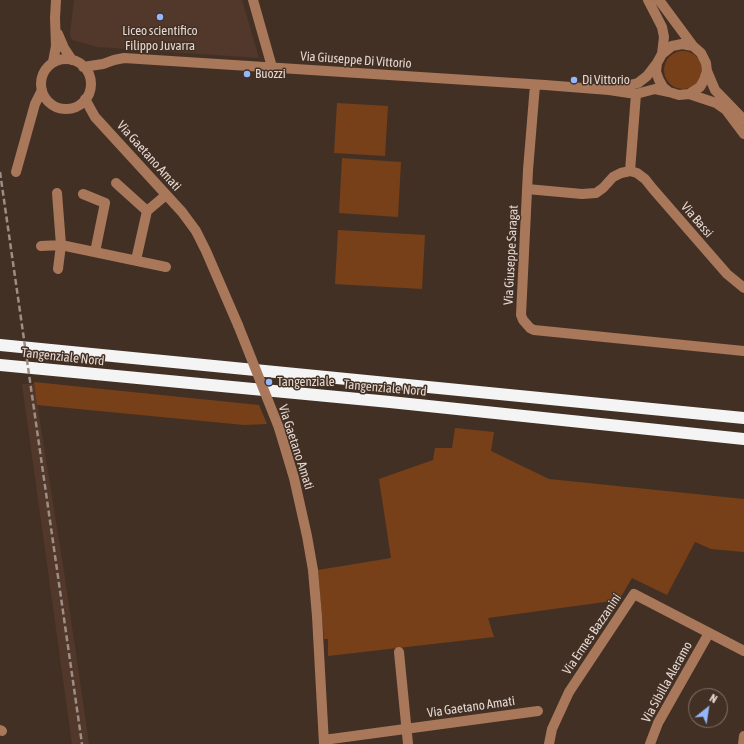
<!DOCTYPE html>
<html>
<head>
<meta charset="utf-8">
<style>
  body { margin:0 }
  #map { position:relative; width:744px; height:744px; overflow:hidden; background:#433025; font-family:"Asap Condensed",sans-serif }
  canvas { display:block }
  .north { position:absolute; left:688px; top:688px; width:40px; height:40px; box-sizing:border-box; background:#433025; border:1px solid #83736a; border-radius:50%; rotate:30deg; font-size:11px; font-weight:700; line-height:16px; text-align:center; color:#e4d8d1 }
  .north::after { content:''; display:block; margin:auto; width:14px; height:18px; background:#92b7fd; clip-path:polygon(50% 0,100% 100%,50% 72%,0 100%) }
</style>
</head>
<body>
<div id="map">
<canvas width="744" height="744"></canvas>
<div class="north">N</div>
</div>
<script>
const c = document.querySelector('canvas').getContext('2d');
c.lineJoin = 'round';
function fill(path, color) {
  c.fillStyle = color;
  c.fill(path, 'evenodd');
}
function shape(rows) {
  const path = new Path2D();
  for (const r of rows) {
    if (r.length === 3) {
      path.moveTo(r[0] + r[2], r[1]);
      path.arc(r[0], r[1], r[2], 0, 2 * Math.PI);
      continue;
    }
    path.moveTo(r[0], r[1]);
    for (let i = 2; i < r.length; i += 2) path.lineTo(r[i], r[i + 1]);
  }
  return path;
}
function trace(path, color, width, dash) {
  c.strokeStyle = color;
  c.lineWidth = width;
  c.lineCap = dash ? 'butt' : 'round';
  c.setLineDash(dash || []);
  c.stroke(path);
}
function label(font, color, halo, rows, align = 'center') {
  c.font = font + ' "Asap Condensed",sans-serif';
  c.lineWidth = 3;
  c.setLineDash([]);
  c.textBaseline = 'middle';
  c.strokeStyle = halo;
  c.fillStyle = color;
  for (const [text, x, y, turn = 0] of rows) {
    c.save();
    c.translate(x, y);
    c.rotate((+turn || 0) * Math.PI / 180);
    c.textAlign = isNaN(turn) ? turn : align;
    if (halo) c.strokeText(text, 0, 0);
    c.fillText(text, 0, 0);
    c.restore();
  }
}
fill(shape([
  [74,0,242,0,259,58,97,47,72,40,70,34],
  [22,384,34,384,65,578,89,744,72,744]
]), '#51382a');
fill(shape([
  [683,70,19],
  [337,103,388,106,385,156,334,153],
  [342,158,401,162,398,217,339,213],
  [338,230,425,235,422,289,335,284],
  [34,382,259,405,267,424,244,425,37,405],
  [455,428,494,432,491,451,549,479,744,499,744,552,711,549,695,542,667,595,632,578,619,600,488,618,494,637,328,656,328,639,324,639,318,570,391,558,379,479,433,460,435,448,452,448]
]), '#774019');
trace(shape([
  [253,0,272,67],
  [648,0,662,27,664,37,662,54,657,63,656,72,659,80,663,87,669,92,679,95,689,94,716,103,726,110,744,134],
  [659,0,693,46,701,53,706,63,707,71,715,90,744,120],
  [58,34,64,48,72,60],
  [662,54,672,46,682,44,693,46],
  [66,84,25],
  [53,62,56,46,55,18,56,0],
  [83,67,103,64,114,60,124,58,545,85,609,90,636,94,655,89,669,92],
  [535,85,528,170,521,315,523,320,530,328,534,330,744,351],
  [617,88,638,83,647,76,657,63],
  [689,94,700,87,704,80,707,71],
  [85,99,95,117,182,212,196,231,206,251,238,325],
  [630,171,636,94],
  [16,172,35,104,42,90],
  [116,183,147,211],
  [527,189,582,194,596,193,603,188,613,177,621,173,630,171,637,173,645,179,653,189,727,274,744,288],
  [57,193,61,245,58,269],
  [83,194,105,203,95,252],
  [41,246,61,245,166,267],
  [136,260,147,211,166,195],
  [279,428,294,478,307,536,313,570,317,616,324,744],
  [399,652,408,744],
  [0,730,2,731],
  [324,740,538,711],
  [549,744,552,729,569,692,634,594,744,651],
  [650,744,658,723,709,633],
  [743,744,744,736]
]), '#a9785b', 10);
trace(shape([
  [0,345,744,418],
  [0,365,390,402,744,439]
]), '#f4f4f4', 12);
trace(shape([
  [0,172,82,744]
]), '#9d8e85', 2.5, [6, 3]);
trace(shape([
  [238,325,279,428]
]), '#a9785b', 10);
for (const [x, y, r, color] of [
  [160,17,4,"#92b7fd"],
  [247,74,4,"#92b7fd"],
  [574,80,4,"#92b7fd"],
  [269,382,4,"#92b7fd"]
]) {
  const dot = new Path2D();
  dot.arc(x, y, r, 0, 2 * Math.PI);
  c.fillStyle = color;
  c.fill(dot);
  trace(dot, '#433025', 1.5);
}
label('13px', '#e4d8d1', '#433025', [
  ["Liceo scientifico",160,31,"center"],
  ["Filippo Juvarra",160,46,"center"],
  ["Buozzi",255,74],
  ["Di Vittorio",582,80],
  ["Tangenziale",277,382]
], 'left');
label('13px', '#e4d8d1', '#433025', [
  ["Via Giuseppe Di Vittorio",356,60,4],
  ["Via Gaetano Amati",149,156,48],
  ["Via Bassi",697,220,49],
  ["Via Giuseppe Saragat",511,255,-87],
  ["Tangenziale Nord",63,357,6],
  ["Tangenziale Nord",385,388,5],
  ["Via Gaetano Amati",296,447,72],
  ["Via Ermes Bazzanini",592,634,-56],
  ["Via Sibilla Aleramo",667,682,-61],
  ["Via Gaetano Amati",471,707,-8]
]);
</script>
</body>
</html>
